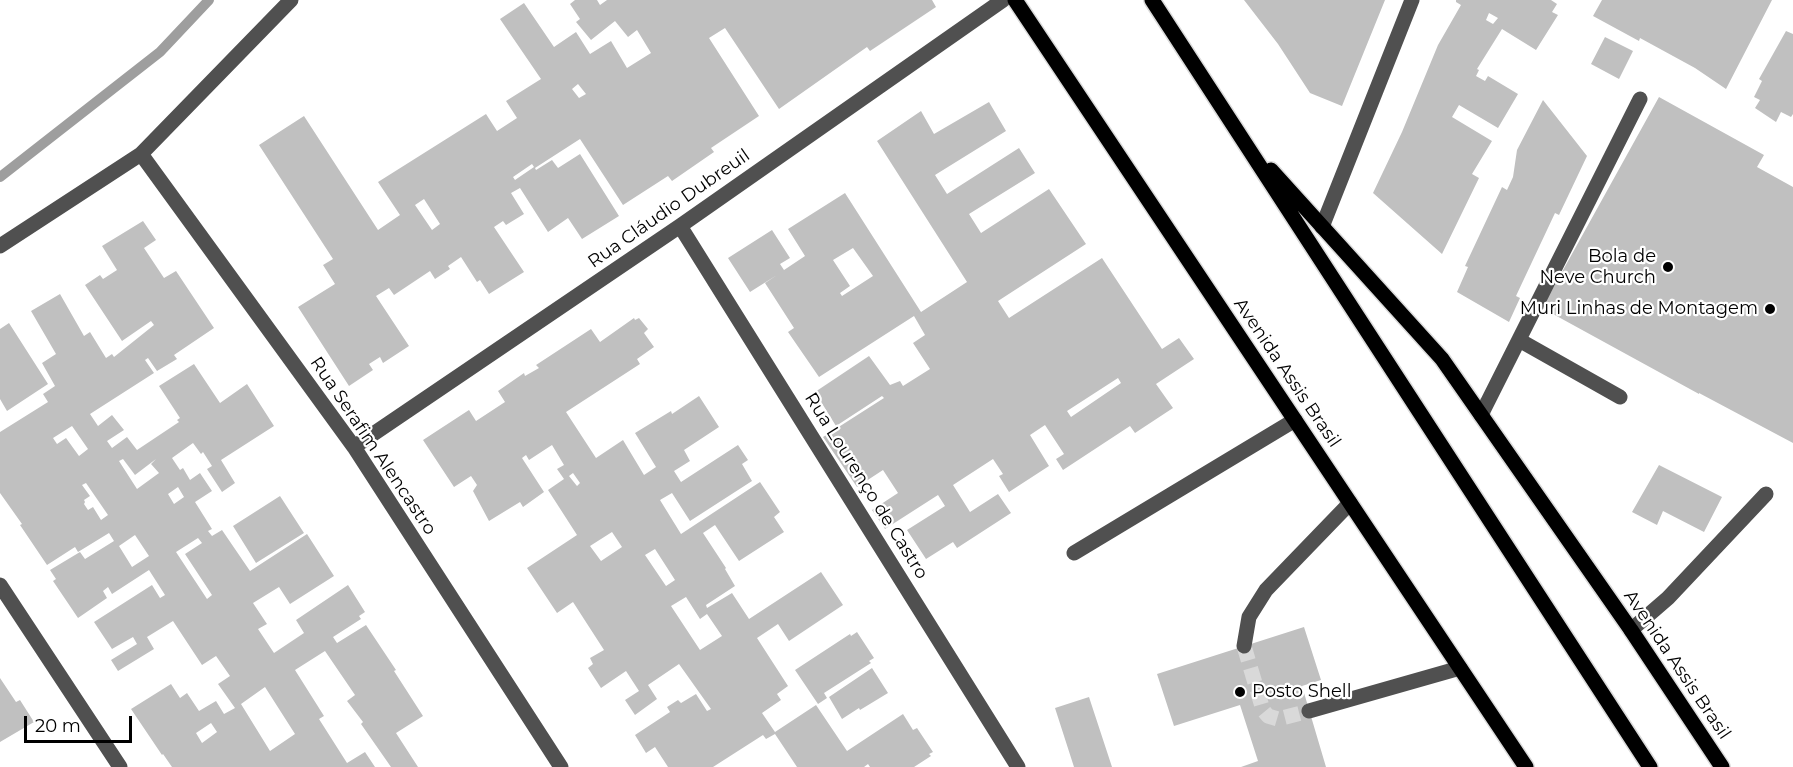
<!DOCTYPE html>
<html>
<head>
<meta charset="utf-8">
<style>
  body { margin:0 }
  #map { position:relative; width:1793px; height:767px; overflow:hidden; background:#fff; font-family:Montserrat,sans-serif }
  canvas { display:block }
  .scale { position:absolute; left:24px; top:716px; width:108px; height:27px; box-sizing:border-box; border:3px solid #000; border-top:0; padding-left:8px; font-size:18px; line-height:21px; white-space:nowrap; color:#000; -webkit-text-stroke:4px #fff; paint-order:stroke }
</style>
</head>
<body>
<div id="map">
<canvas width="1793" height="767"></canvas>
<div class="scale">20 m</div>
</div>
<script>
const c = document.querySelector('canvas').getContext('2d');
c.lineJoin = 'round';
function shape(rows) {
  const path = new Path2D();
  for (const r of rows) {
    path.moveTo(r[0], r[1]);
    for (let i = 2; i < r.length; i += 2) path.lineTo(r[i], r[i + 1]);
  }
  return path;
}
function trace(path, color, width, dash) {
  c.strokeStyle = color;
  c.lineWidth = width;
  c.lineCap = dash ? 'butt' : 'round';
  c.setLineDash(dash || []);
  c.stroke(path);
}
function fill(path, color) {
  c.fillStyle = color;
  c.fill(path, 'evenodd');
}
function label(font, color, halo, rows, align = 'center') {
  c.font = font + ' Montserrat,sans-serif';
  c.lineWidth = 4.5;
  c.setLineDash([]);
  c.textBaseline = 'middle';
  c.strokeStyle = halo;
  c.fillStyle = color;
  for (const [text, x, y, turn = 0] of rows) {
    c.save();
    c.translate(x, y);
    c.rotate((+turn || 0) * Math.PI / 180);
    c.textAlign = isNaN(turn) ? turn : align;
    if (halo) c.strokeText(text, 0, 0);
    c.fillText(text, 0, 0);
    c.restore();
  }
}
trace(shape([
  [0,177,160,52,209,0]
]), '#9e9e9e', 10);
fill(shape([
  [575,0,597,0,600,5,607,0,932,0,936,7,870,51,867,47,779,109,725,28,709,38,759,116,711,148,714,152,672,181,668,176,623,205,580,139,535,168,536,170,552,160,558,168,580,154,619,216,582,239,568,218,548,232,520,188,511,193,524,214,506,225,503,221,494,227,524,272,489,294,480,280,477,282,461,257,448,266,450,269,435,279,430,271,394,295,389,288,376,296,409,346,383,363,380,357,369,364,373,370,349,386,298,307,335,284,323,265,333,259,259,145,304,116,378,230,400,215,378,182,486,114,497,131,517,118,506,101,541,79,500,19,524,3,554,47,576,32,590,54,611,41,627,68,651,53,637,30,628,37,615,21,591,40,576,22,580,19,570,4],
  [578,84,586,94,579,98,572,89],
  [532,164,534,167,515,180,513,177],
  [424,199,440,224,432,230,415,205],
  [1244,0,1385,0,1342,106,1310,93,1278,44],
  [1456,0,1551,0,1557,4,1552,12,1558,15,1536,50,1502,29,1477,69,1479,70,1476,76,1485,81,1488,76,1518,94,1498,128,1459,105,1452,117,1492,141,1472,174,1479,178,1442,254,1373,193,1402,132,1438,45,1461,5,1456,2],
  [1489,13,1498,18,1493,24,1486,20],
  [1602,0,1772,0,1726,89,1695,68,1640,38,1639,41,1593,16],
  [1786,31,1793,34,1793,114,1791,117,1781,112,1776,122,1755,108,1760,100,1754,97,1762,81,1759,79],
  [1605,37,1633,51,1619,79,1591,64],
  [1659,97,1764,155,1757,167,1793,187,1793,443,1699,393,1699,394,1542,308],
  [1543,100,1587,156,1559,215,1555,213,1516,296,1520,298,1509,322,1457,292,1468,267,1465,266,1502,187,1507,190,1513,177,1517,150],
  [989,102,1006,131,935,175,947,194,1019,148,1035,173,969,214,981,233,1049,189,1086,244,998,301,1009,318,1102,258,1162,349,1179,338,1194,359,1156,384,1173,408,1135,433,1130,426,1063,470,1056,459,1064,454,1045,425,1030,435,1049,466,1009,492,999,476,1003,474,993,459,953,485,970,512,998,494,1011,513,957,548,953,542,926,559,907,530,945,506,938,495,885,529,872,510,898,493,883,470,857,487,823,437,884,398,882,396,836,426,815,392,869,356,890,385,900,381,903,386,930,369,913,343,925,335,914,316,819,377,788,332,794,328,765,283,777,275,750,292,728,258,772,230,790,258,780,264,784,270,805,256,788,229,845,193,921,312,967,282,877,141,921,111,934,134],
  [853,248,873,276,842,296,840,293,850,286,833,260],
  [1118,378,1121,383,1071,417,1067,411],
  [143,221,156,240,144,248,164,278,176,271,214,328,174,355,177,359,157,371,148,358,145,360,154,373,90,414,98,426,112,415,124,430,107,441,112,448,127,437,137,450,179,422,177,420,180,418,159,386,194,364,220,403,247,384,274,426,221,460,235,483,222,492,207,469,212,466,203,452,201,454,193,443,172,458,180,470,183,468,190,480,200,473,212,491,195,502,212,529,208,531,212,536,222,530,250,571,307,534,334,576,290,604,279,587,253,603,267,624,258,629,274,653,304,633,296,620,348,585,365,612,359,616,361,619,333,637,337,643,366,625,396,670,394,671,423,716,396,733,418,767,391,767,361,724,363,722,347,701,355,695,325,651,295,670,324,716,319,719,347,763,365,752,375,767,172,767,163,754,162,755,131,709,171,684,180,698,187,693,199,711,216,701,224,714,235,708,218,684,230,676,216,656,202,665,173,621,147,637,154,649,118,671,111,660,137,644,133,637,112,649,94,622,152,585,160,598,165,595,149,570,112,594,108,587,103,591,107,598,78,618,53,581,56,579,50,570,80,552,85,559,114,541,109,533,78,552,75,547,47,565,20,525,22,524,0,493,0,432,48,402,43,394,55,386,42,363,56,354,31,311,60,294,84,336,90,332,106,358,112,354,114,357,154,325,151,321,122,341,85,285,100,275,103,279,117,270,102,246],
  [72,426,88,449,79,456,66,438,57,444,53,438],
  [123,459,135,475,156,459,151,464,159,473,137,489,119,461],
  [86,483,108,515,101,520,93,507,88,510,84,504,85,502,84,500,90,496,82,485],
  [178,487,184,497,174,504,168,494],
  [135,535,149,556,132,567,119,546],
  [198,538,202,543,185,554,212,595,207,599,176,552],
  [265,687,295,734,270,751,241,704],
  [211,723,217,732,202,743,196,733],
  [634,318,635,320,639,318,648,329,644,333,654,347,637,359,640,364,566,412,596,458,623,440,644,475,656,467,635,433,671,411,672,414,699,396,719,427,684,450,690,461,674,471,681,482,738,445,748,460,742,464,752,481,690,521,672,493,660,500,681,534,760,482,780,512,774,517,784,532,739,561,715,525,703,533,726,568,725,569,735,586,706,605,707,608,732,593,749,619,821,572,843,605,789,641,778,624,757,638,788,686,777,694,781,700,762,713,775,732,816,705,847,751,903,714,913,730,917,728,933,752,929,754,931,756,914,767,870,767,868,764,864,767,797,767,775,734,766,739,763,735,713,767,668,767,655,747,646,753,635,735,670,712,667,707,678,700,681,703,696,694,707,711,711,709,679,664,648,685,657,699,635,715,625,700,639,691,626,671,601,688,588,668,593,664,590,658,604,650,573,602,557,613,527,568,577,535,548,490,564,479,557,469,564,465,552,445,529,460,526,455,522,458,544,492,523,507,520,502,489,521,473,491,477,485,471,476,454,487,423,440,469,410,476,421,505,402,498,391,524,373,525,376,539,368,536,365,591,329,600,342],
  [573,473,580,483,577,486,569,476],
  [612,532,622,547,601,561,590,546],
  [655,549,675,580,666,586,645,555],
  [686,597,700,619,707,614,722,636,700,650,671,606],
  [9,323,48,384,7,411,0,399,0,329],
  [1659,465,1722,497,1704,532,1663,511,1657,525,1632,512],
  [280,496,304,533,256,563,233,526],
  [1304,627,1321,680,1302,686,1326,767,1241,767,1258,761,1240,705,1174,726,1157,674],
  [857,632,874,658,869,661,871,663,824,693,827,698,818,704,795,670,850,634,851,636],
  [872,668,888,693,860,710,859,708,842,719,829,697],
  [0,678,16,702,20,700,34,722,0,742],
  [1089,697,1112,767,1074,767,1055,708]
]), '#c0c0c0');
trace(shape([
  [1244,646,1263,710,1268,716,1278,719,1309,711]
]), '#d9d9d9', 15, [15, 8]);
const major = shape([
  [1015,0,1526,767],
  [1152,0,1650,767],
  [1271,170,1442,359,1631,630,1722,767]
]);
trace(major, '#dbdbdb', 18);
trace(shape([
  [141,154,354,447,561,767],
  [680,226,1018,767],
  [1322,227,1412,0],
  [0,246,141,154,291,0],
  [1519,340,1620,397],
  [1481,415,1640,99],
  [354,447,680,226,1003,0],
  [1074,553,1295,420],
  [0,585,120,767],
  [1631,630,1668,598,1766,494],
  [1244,646,1249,617,1266,590,1350,503],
  [1309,711,1460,668]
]), '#505050', 15);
trace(major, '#000', 15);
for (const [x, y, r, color] of [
  [1668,267,6,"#000"],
  [1770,309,6,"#000"],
  [1240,692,6,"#000"]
]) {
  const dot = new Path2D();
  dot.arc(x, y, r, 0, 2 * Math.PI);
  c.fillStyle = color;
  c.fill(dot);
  trace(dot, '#fff', 2);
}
label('18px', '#000', '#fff', [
  ["Rua Cláudio Dubreuil",669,209,-35],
  ["Avenida Assis Brasil",1287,373,56],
  ["Rua Serafim Alencastro",373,446,56],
  ["Rua Lourenço de Castro",866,486,58],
  ["Avenida Assis Brasil",1677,665,56]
]);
label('18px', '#000', '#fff', [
  ["Bola de",1656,257],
  ["Neve Church",1656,278],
  ["Muri Linhas de Montagem",1758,309],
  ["Posto Shell",1252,692,"left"]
], 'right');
</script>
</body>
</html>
